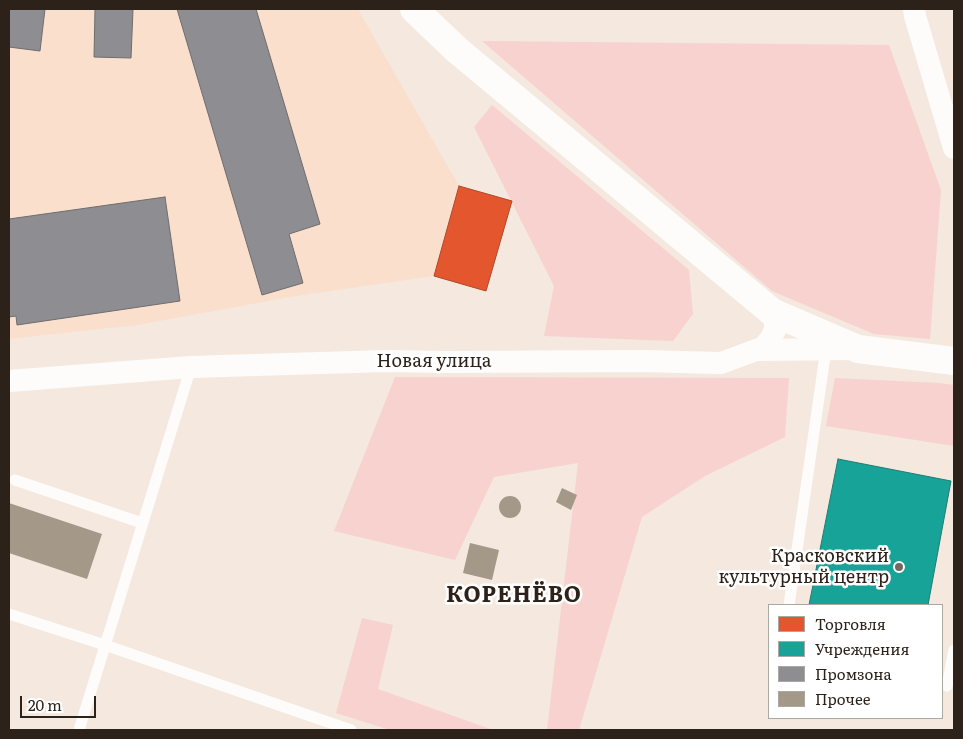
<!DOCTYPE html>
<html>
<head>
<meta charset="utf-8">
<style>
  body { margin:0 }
  #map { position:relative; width:963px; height:739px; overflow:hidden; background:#f5e8df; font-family:Literata,serif }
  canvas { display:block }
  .frame { position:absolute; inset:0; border:10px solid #2d221a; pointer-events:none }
  .legend { position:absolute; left:768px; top:604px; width:175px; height:115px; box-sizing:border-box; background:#fff; border:1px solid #aba7a3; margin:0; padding:6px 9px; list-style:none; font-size:15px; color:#2d221a }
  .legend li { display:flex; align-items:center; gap:10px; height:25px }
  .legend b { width:25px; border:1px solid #aba7a3 }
  .scale { position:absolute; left:20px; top:696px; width:76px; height:22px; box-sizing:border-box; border:2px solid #2d221a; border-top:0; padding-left:6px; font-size:15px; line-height:18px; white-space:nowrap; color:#2d221a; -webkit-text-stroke:4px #fff; paint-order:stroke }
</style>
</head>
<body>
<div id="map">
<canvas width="963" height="739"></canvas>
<div class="frame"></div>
<ul class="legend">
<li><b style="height:14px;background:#e4572e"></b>Торговля</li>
<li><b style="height:14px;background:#17a398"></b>Учреждения</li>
<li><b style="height:14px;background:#8d8d92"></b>Промзона</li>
<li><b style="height:14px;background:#a49888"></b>Прочее</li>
</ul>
<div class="scale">20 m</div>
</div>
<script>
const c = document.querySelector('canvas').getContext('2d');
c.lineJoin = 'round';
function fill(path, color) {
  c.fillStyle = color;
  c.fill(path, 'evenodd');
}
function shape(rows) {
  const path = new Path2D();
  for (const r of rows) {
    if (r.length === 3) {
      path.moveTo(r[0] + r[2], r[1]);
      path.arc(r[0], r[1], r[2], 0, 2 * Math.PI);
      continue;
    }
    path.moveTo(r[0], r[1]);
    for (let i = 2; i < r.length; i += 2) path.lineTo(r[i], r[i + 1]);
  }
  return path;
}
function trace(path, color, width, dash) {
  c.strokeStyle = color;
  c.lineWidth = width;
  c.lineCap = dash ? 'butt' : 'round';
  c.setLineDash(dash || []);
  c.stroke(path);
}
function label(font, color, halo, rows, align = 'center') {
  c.font = font + ' Literata,serif';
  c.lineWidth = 5;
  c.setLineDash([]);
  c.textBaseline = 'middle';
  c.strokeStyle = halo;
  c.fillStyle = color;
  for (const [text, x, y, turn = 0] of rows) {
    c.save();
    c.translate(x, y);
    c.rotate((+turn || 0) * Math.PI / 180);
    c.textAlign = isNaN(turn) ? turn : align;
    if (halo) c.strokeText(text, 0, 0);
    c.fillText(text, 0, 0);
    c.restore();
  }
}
fill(shape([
  [9,9,358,9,459,186,434,276,296,296,137,325,9,339]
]), '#f9dfcc');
fill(shape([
  [482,41,889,45,941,190,930,339,874,334,772,291],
  [492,105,689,270,693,314,673,341,544,336,554,286,474,127],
  [395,377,789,378,785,437,705,476,642,517,579,730,547,730,578,463,494,477,455,560,334,531],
  [835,378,939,383,954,385,954,446,826,426],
  [362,618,393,625,378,689,493,730,390,730,336,713]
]), '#f7d2ce');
const shops = shape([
  [459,186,512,201,486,291,434,276,459,186]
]);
fill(shops, '#e4572e');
trace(shops, '#ad4728', 1);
const public = shape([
  [838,459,951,481,928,605,809,605,838,459]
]);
fill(public, '#17a398');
trace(public, '#1e7c72', 1);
const industry = shape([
  [9,9,45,9,40,51,9,47,9,9],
  [95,9,133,9,131,58,94,57,95,9],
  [177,9,256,9,320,224,289,234,303,283,262,295,177,9],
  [165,197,180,301,17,325,16,316,9,317,9,219,165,197]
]);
fill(industry, '#8d8d92');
trace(industry, '#706d6e', 1);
fill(shape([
  [562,488,577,495,571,510,556,502],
  [510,507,11],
  [9,503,102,534,87,579,9,553],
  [470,543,499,550,492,580,463,573]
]), '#a49888');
trace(shape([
  [15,480,142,523],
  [789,605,826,349],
  [9,614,105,645,351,730],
  [947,686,954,650],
  [79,730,191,367]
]), '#fefcfa', 11);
trace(shape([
  [914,9,915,16,954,148],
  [756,350,763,348,771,338,775,330,775,320,772,312],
  [9,381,191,367,385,361,445,362,642,361,721,363,756,350,855,349]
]), '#fefcfa', 22);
trace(shape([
  [414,9,457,50,772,312,858,349,954,361]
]), '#fefcfa', 28);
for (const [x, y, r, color] of [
  [899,567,5,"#73675f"]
]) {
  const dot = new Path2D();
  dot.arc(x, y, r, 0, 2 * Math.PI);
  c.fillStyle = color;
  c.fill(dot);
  trace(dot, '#fff', 2);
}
label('18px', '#2d221a', '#fff', [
  ["Новая улица",434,362]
]);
label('18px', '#2d221a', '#fff', [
  ["Красковский",889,557],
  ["культурный центр",889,578]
], 'right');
c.letterSpacing = '1px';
label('bold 22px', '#2d221a', '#fff', [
  ["КОРЕНЁВО",514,596]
]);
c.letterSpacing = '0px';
</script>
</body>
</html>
